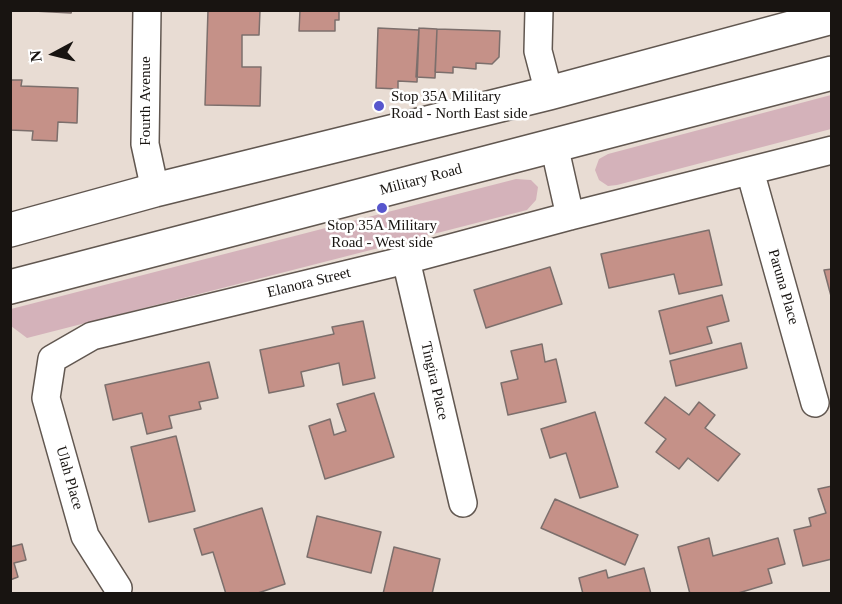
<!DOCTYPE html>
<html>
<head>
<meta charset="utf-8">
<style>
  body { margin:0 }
  #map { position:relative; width:842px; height:604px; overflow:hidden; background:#e8dcd3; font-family:Georgia,serif }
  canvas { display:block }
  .frame { position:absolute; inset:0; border:12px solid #181411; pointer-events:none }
  .north { position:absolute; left:24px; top:24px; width:60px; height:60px; -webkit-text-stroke:4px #fff; paint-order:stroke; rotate:263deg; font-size:16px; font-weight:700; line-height:24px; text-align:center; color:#181411 }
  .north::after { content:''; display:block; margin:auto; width:21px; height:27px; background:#181411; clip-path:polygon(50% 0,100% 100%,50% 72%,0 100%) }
</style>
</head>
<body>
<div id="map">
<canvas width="842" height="604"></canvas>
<div class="frame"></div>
<div class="north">N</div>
</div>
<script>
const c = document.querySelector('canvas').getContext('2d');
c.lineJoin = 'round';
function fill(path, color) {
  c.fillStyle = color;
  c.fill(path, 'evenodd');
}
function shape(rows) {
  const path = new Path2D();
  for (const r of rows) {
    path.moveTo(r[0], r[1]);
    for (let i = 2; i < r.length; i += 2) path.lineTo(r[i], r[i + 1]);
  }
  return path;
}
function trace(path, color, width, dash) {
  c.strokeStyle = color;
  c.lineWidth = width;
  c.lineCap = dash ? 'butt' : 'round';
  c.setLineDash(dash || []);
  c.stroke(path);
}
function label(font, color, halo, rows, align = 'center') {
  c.font = font + ' Georgia,serif';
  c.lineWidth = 5;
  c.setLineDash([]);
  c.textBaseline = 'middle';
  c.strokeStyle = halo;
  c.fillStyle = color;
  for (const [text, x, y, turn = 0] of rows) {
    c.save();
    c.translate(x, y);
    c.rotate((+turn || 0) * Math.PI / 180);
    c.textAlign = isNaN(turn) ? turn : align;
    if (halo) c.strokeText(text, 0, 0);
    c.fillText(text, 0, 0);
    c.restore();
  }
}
fill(shape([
  [831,95,831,129,617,185,608,186,599,180,595,170,599,159,608,154],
  [516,179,531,180,538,187,536,200,527,210,27,338,11,326,11,309]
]), '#d4b2ba');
const building = shape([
  [15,10,72,10,71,13,15,10],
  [208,10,260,10,259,35,242,35,242,67,261,67,260,106,205,105,208,10],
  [300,10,339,10,339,20,335,20,335,31,299,31,300,10],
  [378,28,419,30,417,82,398,81,398,89,376,88,378,28],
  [419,28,437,29,435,78,416,77,419,28],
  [437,29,500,31,499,57,492,64,476,63,476,69,453,67,453,73,435,72,437,29],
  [10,80,22,80,21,86,78,88,77,123,58,122,57,141,32,140,33,131,10,130,10,80],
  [709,230,722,285,679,294,674,274,609,288,601,254,709,230],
  [550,267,562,304,486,328,474,290,550,267],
  [832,269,832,295,831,296,824,270,832,269],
  [722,295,729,321,707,327,712,343,670,354,659,311,722,295],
  [363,321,375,378,343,385,339,363,301,372,304,386,269,393,260,350,334,334,332,327,363,321],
  [741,343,747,368,676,386,670,361,741,343],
  [542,344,545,362,556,359,566,402,508,415,501,383,518,379,511,351,542,344],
  [209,362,218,398,199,402,201,409,169,416,172,428,147,434,142,413,113,420,105,385,209,362],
  [374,393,394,457,325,479,309,426,330,419,334,435,346,431,337,404,374,393],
  [665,397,689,415,699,402,715,415,705,428,740,454,718,481,688,458,679,469,656,452,666,439,645,423,665,397],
  [595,412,618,487,580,498,566,453,550,458,541,429,595,412],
  [176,436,195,511,149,522,131,447,176,436],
  [832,486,832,559,803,566,794,530,811,526,809,518,826,513,818,489,832,486],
  [555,499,638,535,625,565,541,528,555,499],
  [262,508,285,584,255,594,226,594,213,552,202,555,194,529,262,508],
  [317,516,381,532,371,573,307,557,317,516],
  [709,538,713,556,778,538,785,564,768,569,772,583,735,594,690,594,678,547,709,538],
  [22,544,26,560,14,563,18,577,10,580,10,547,22,544],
  [394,547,440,559,432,594,383,594,394,547],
  [644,568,651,594,583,594,579,578,606,570,608,578,644,568]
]);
fill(building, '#c59188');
trace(building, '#7c6f6c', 1.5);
const street = shape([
  [147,10,145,144,155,190],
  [539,10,538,51,549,93],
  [554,145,570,216],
  [750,171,815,403],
  [406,260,463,503],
  [118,588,85,536,46,398,52,359,92,336,406,260,570,216,832,150]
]);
const secondary = shape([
  [10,230,155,190,549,93,832,17],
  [10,287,832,73]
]);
trace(street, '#615750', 30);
trace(secondary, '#615750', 36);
trace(street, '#fff', 27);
trace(secondary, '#fff', 33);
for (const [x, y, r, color] of [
  [379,106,6,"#5756cd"],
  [382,208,6,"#5756cd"]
]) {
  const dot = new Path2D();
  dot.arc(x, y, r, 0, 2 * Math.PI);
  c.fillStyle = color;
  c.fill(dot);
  trace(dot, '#fff', 2);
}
label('15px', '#181411', '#fff', [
  ["Stop 35A Military",391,97],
  ["Road - North East side",391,114],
  ["Stop 35A Military",382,226,"center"],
  ["Road - West side",382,243,"center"]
], 'left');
label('15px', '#181411', '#fff', [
  ["Fourth Avenue",146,101,-90],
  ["Military Road",421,180,-15],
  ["Elanora Street",309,283,-14],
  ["Paruna Place",783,287,74],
  ["Tingira Place",434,381,77],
  ["Ulah Place",69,478,74]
]);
</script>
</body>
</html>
